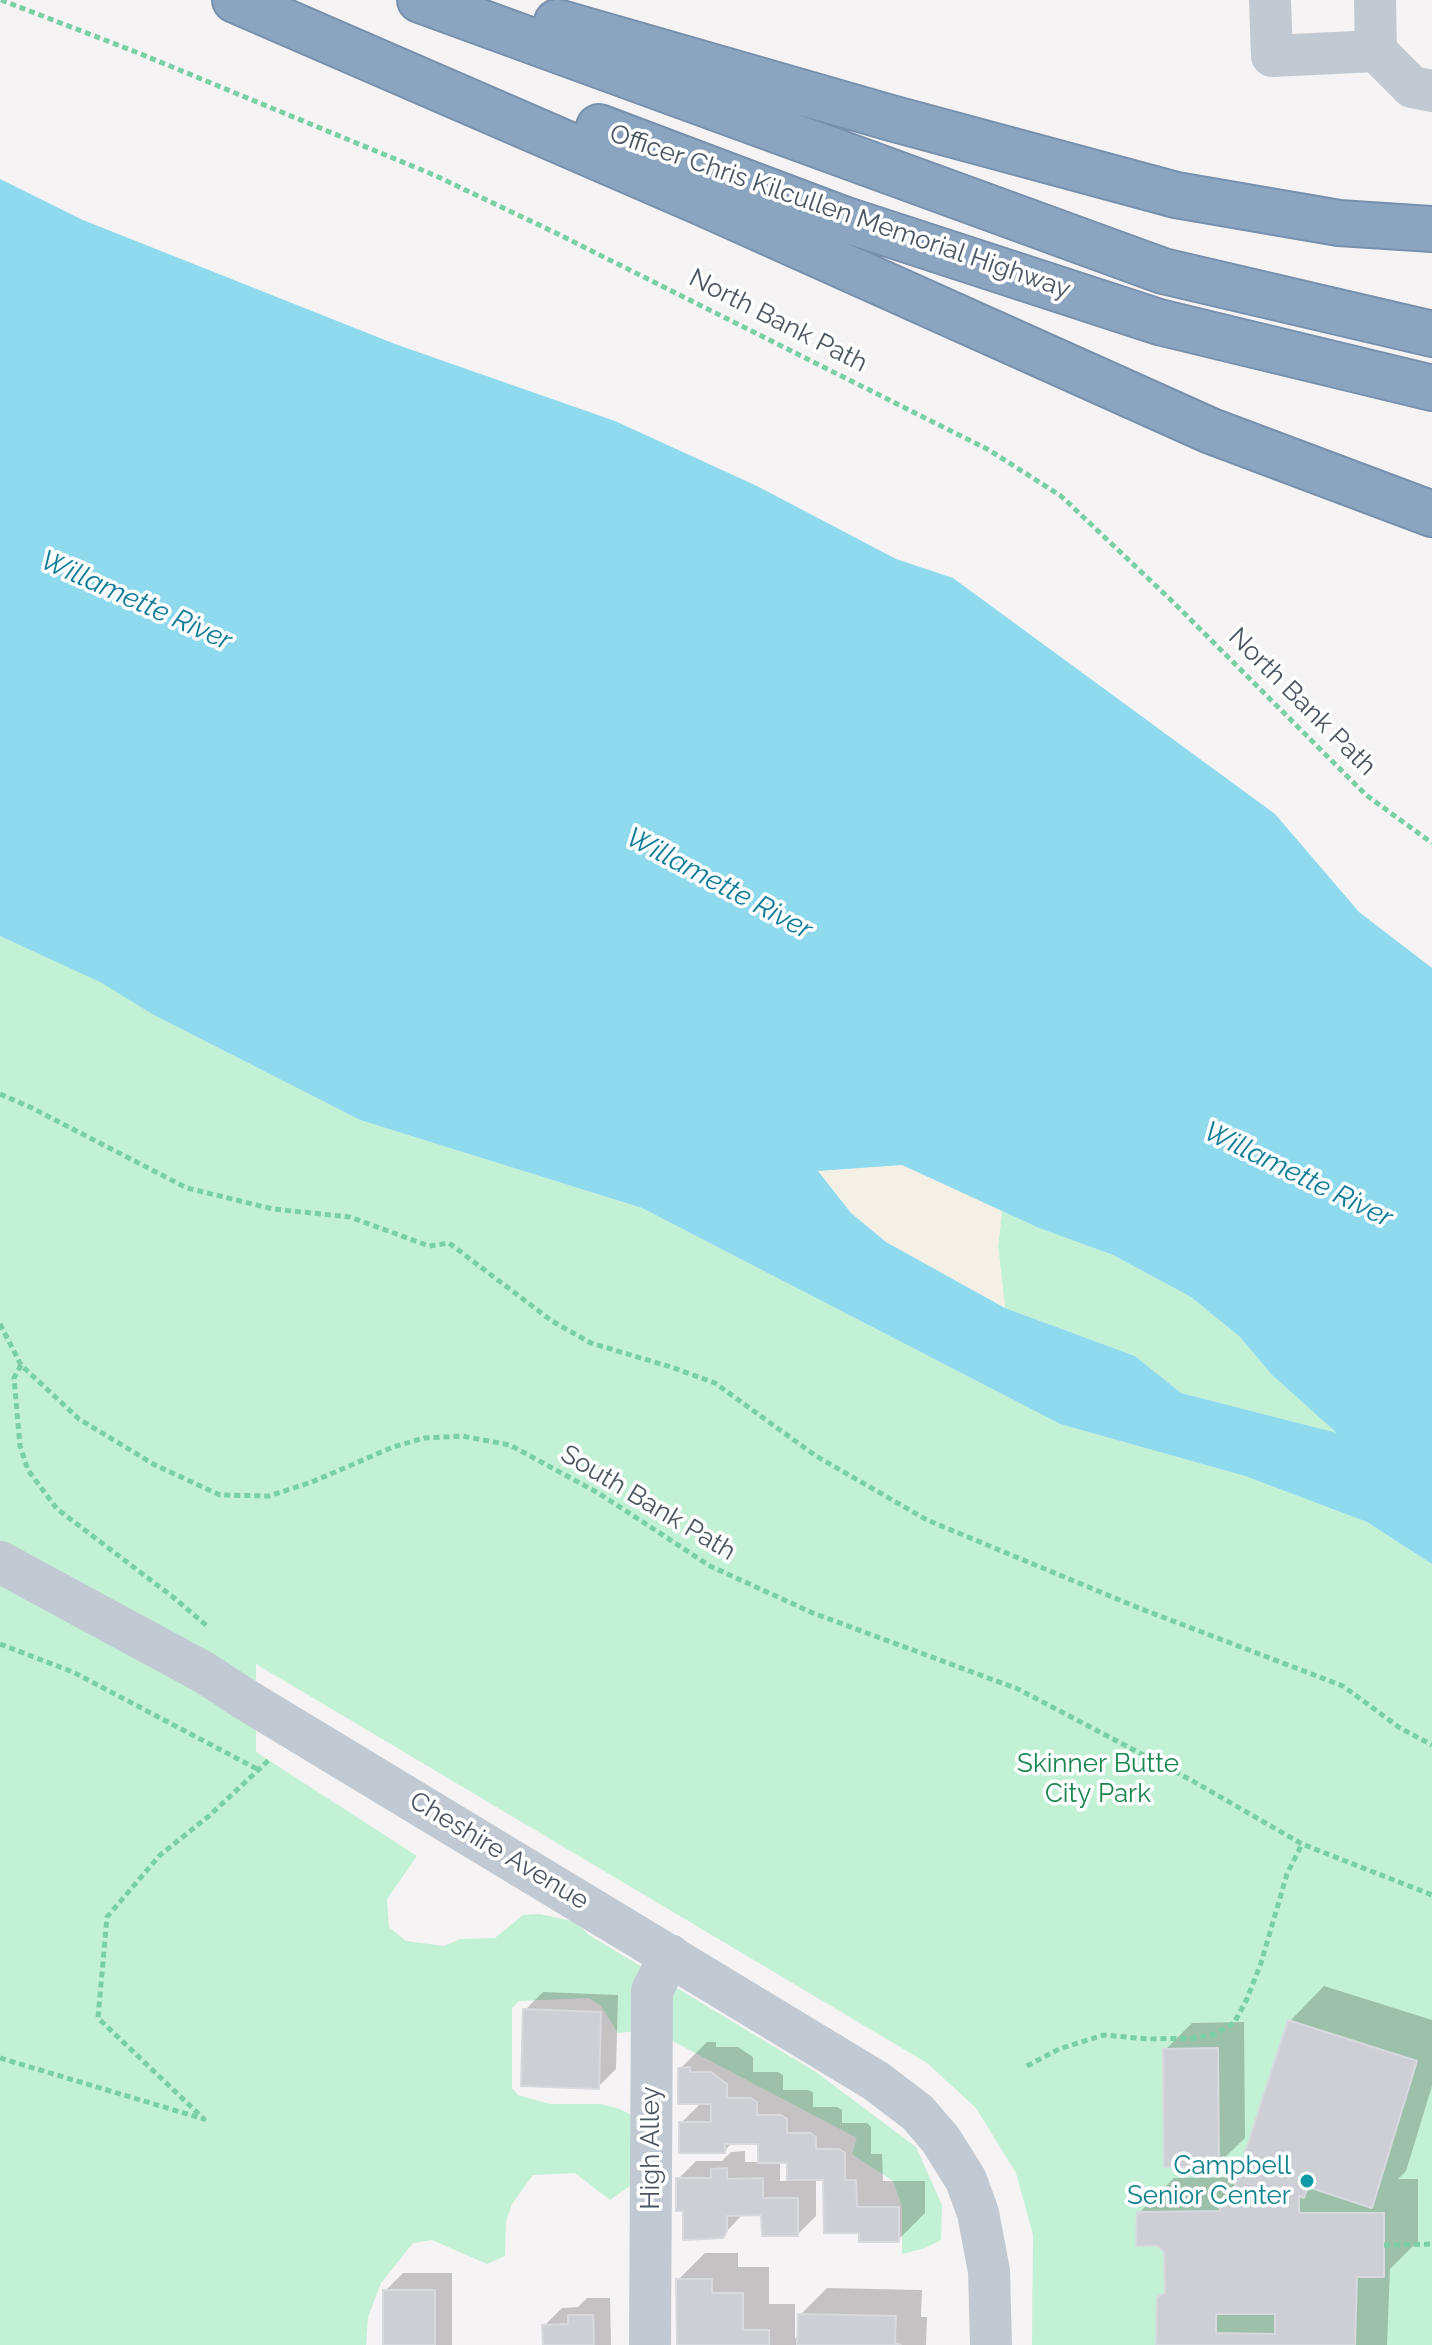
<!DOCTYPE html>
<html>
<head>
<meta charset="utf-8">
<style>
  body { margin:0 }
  canvas { display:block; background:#f5f3f3 }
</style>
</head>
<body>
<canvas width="1432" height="2345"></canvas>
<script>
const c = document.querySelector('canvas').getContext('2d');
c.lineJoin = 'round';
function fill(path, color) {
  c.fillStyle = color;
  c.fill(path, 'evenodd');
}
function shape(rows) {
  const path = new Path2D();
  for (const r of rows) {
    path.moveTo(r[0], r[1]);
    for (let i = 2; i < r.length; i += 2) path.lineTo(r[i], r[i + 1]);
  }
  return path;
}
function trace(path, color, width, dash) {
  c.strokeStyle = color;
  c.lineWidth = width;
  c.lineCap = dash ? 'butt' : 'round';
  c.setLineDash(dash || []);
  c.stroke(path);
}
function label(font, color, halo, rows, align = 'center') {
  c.font = font + ' Raleway,sans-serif';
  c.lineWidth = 7;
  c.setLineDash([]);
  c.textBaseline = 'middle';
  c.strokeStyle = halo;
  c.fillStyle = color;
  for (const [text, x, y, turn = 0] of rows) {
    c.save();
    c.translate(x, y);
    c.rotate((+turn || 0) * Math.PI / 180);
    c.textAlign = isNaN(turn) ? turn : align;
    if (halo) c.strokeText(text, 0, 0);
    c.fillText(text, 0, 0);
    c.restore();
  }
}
fill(shape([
  [0,936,103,983,152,1014,360,1120,642,1208,1060,1424,1245,1476,1367,1522,1432,1564,1432,2345,1032,2345,1033,2235,1016,2173,976,2108,927,2063,256,1664,256,1752,417,1856,387,1899,389,1927,406,1941,444,1946,461,1939,495,1938,523,1915,540,1914,576,1922,589,1935,816,2072,916,2147,942,2205,941,2240,925,2248,902,2254,902,2206,893,2181,852,2154,857,2138,663,2036,637,2031,618,2033,601,2006,589,1998,519,2001,512,2008,512,2088,518,2095,550,2104,601,2104,620,2109,635,2117,644,2176,610,2200,575,2173,533,2175,512,2204,506,2221,505,2256,487,2264,432,2240,413,2243,381,2283,368,2317,366,2345,0,2345],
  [1002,1211,1039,1228,1113,1255,1191,1297,1240,1337,1272,1375,1339,1434,1181,1393,1135,1356,1005,1308,998,1246]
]), '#c3f1d5');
fill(shape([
  [902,1165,1002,1211,998,1246,1005,1308,886,1242,851,1213,818,1171]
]), '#f5f0e5');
fill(shape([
  [0,179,83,220,395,344,615,421,757,486,896,559,953,578,1275,814,1359,912,1432,968,1432,1564,1367,1522,1245,1476,1060,1424,642,1208,360,1120,152,1014,102,983,0,936],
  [902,1165,1039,1228,1113,1255,1191,1297,1240,1337,1272,1375,1337,1433,1181,1393,1135,1356,1005,1308,886,1242,851,1213,818,1171]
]), '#90daee');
fill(shape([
  [1324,1986,1432,2020,1432,2086,1406,2171,1398,2179,1418,2179,1418,2241,1390,2269,1387,2345,1158,2345,1159,2298,1167,2290,1166,2252,1139,2213,1174,2178,1237,2177,1252,2160,1290,2021],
  [543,1992,618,1995,616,2069,598,2087,525,2010],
  [1244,2022,1245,2138,1218,2164,1165,2050,1192,2023],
  [707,2042,716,2042,716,2047,738,2047,753,2057,753,2072,778,2072,783,2075,783,2090,808,2090,813,2092,813,2107,837,2107,842,2110,842,2123,867,2123,871,2127,871,2154,882,2154,883,2181,925,2181,925,2213,898,2240,861,2231,825,2178,816,2178,816,2216,798,2234,763,2213,744,2213,725,2233,685,2209,678,2179,696,2161,722,2161,731,2152,745,2151,745,2162,760,2162,760,2142,733,2142,724,2151,681,2123,702,2102,680,2069],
  [780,2161,789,2161,789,2181,780,2181],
  [705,2253,738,2253,738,2267,769,2267,769,2304,795,2304,795,2338,799,2338,800,2315,827,2288,922,2290,921,2317,927,2317,926,2345,679,2345,678,2280],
  [403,2273,452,2273,452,2345,385,2345,385,2291],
  [587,2298,610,2298,611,2345,545,2345,544,2326,562,2308,578,2307]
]), '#0003');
const building = shape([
  [523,2009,601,2012,599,2089,521,2086,523,2009],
  [1288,2020,1417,2061,1372,2208,1308,2187,1304,2198,1299,2196,1299,2213,1384,2213,1384,2277,1357,2277,1355,2345,1156,2345,1157,2297,1165,2293,1164,2252,1158,2246,1136,2246,1137,2212,1220,2211,1219,2203,1235,2203,1235,2175,1244,2175,1249,2161,1243,2159,1288,2020],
  [1216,2314,1275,2314,1275,2334,1216,2333,1216,2314],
  [1218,2048,1219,2167,1164,2167,1163,2049,1218,2048],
  [690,2067,690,2072,711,2072,727,2084,727,2098,751,2098,757,2102,757,2115,781,2115,787,2119,787,2133,810,2133,816,2137,816,2149,839,2149,845,2153,845,2180,856,2180,857,2207,899,2207,899,2242,859,2242,859,2233,824,2233,823,2180,787,2180,787,2163,758,2163,758,2144,725,2144,725,2153,679,2153,679,2122,711,2122,711,2104,678,2104,678,2068,690,2067],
  [727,2168,727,2179,763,2178,763,2198,798,2198,798,2236,762,2236,761,2215,727,2216,727,2231,723,2238,683,2240,683,2211,676,2211,676,2178,711,2178,711,2169,727,2168],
  [676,2279,712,2279,712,2293,743,2293,743,2330,769,2330,769,2345,677,2345,676,2279],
  [383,2290,435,2290,435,2345,383,2345,383,2290],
  [798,2314,896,2316,895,2343,901,2345,797,2345,798,2314],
  [568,2315,593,2315,594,2345,543,2345,542,2325,568,2324,568,2315]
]);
fill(building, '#cdcfd5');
trace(building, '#d7d9de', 2);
const highway = shape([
  [235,0,703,203,1211,431,1432,514],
  [420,0,1163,271,1432,334],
  [557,22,891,118,1176,195,1339,223,1432,229],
  [599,127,843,219,1159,322,1432,388]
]);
trace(highway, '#7690ad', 48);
trace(shape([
  [1,0,136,52,434,175,558,234,989,450,1061,496,1172,601,1366,795,1432,843],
  [0,1094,30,1107,187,1188,273,1209,350,1217,429,1246,449,1243,552,1321,591,1343,671,1367,715,1383,816,1456,927,1520,1139,1608,1343,1686,1400,1728,1432,1745],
  [0,1324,21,1365,79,1419,155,1465,220,1495,269,1496,312,1482,393,1447,424,1438,462,1436,510,1445,600,1494,710,1566,813,1613,1018,1689,1191,1780,1302,1844,1432,1895],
  [21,1365,14,1378,20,1446,28,1470,57,1509,173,1597,207,1626],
  [0,1644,73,1672,259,1770],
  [0,2058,204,2119,98,2018,107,1917,160,1855,209,1816,270,1759],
  [1027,2066,1059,2049,1104,2035,1148,2039,1194,2038,1215,2034,1234,2023,1246,2001,1261,1963,1287,1874,1302,1844],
  [1384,2245,1432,2244]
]), '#7ad0a6', 5, [6, 4]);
trace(shape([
  [1270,0,1272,56,1376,51,1375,0],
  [1376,51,1412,87,1432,91],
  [0,1562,205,1673,243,1698,876,2081,918,2113,941,2140,966,2180,978,2213,989,2271,991,2345],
  [650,2345,652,1991,670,1955]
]), '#c1cad2', 42);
trace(highway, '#8ba5c1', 44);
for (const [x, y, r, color] of [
  [1307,2181,8,"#0f9aa8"]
]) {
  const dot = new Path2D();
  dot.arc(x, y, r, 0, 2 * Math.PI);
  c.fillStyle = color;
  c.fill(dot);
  trace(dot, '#fff', 3);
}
label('26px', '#4a5661', '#fff', [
  ["Officer Chris Kilcullen Memorial Highway",840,212,19],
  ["North Bank Path",778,321,27],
  ["North Bank Path",1302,702,45],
  ["South Bank Path",648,1503,31],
  ["Cheshire Avenue",499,1851,31],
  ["High Alley",651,2148,-90]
]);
label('26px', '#17864f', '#fff', [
  ["Skinner Butte",1098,1764],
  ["City Park",1098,1794]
]);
label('26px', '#0d838f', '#fff', [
  ["Campbell",1291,2166],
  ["Senior Center",1291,2196]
], 'right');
label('italic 28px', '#0c7c9b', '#fff', [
  ["Willamette River",136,601,24],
  ["Willamette River",719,884,28],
  ["Willamette River",1298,1175,26]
]);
</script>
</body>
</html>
